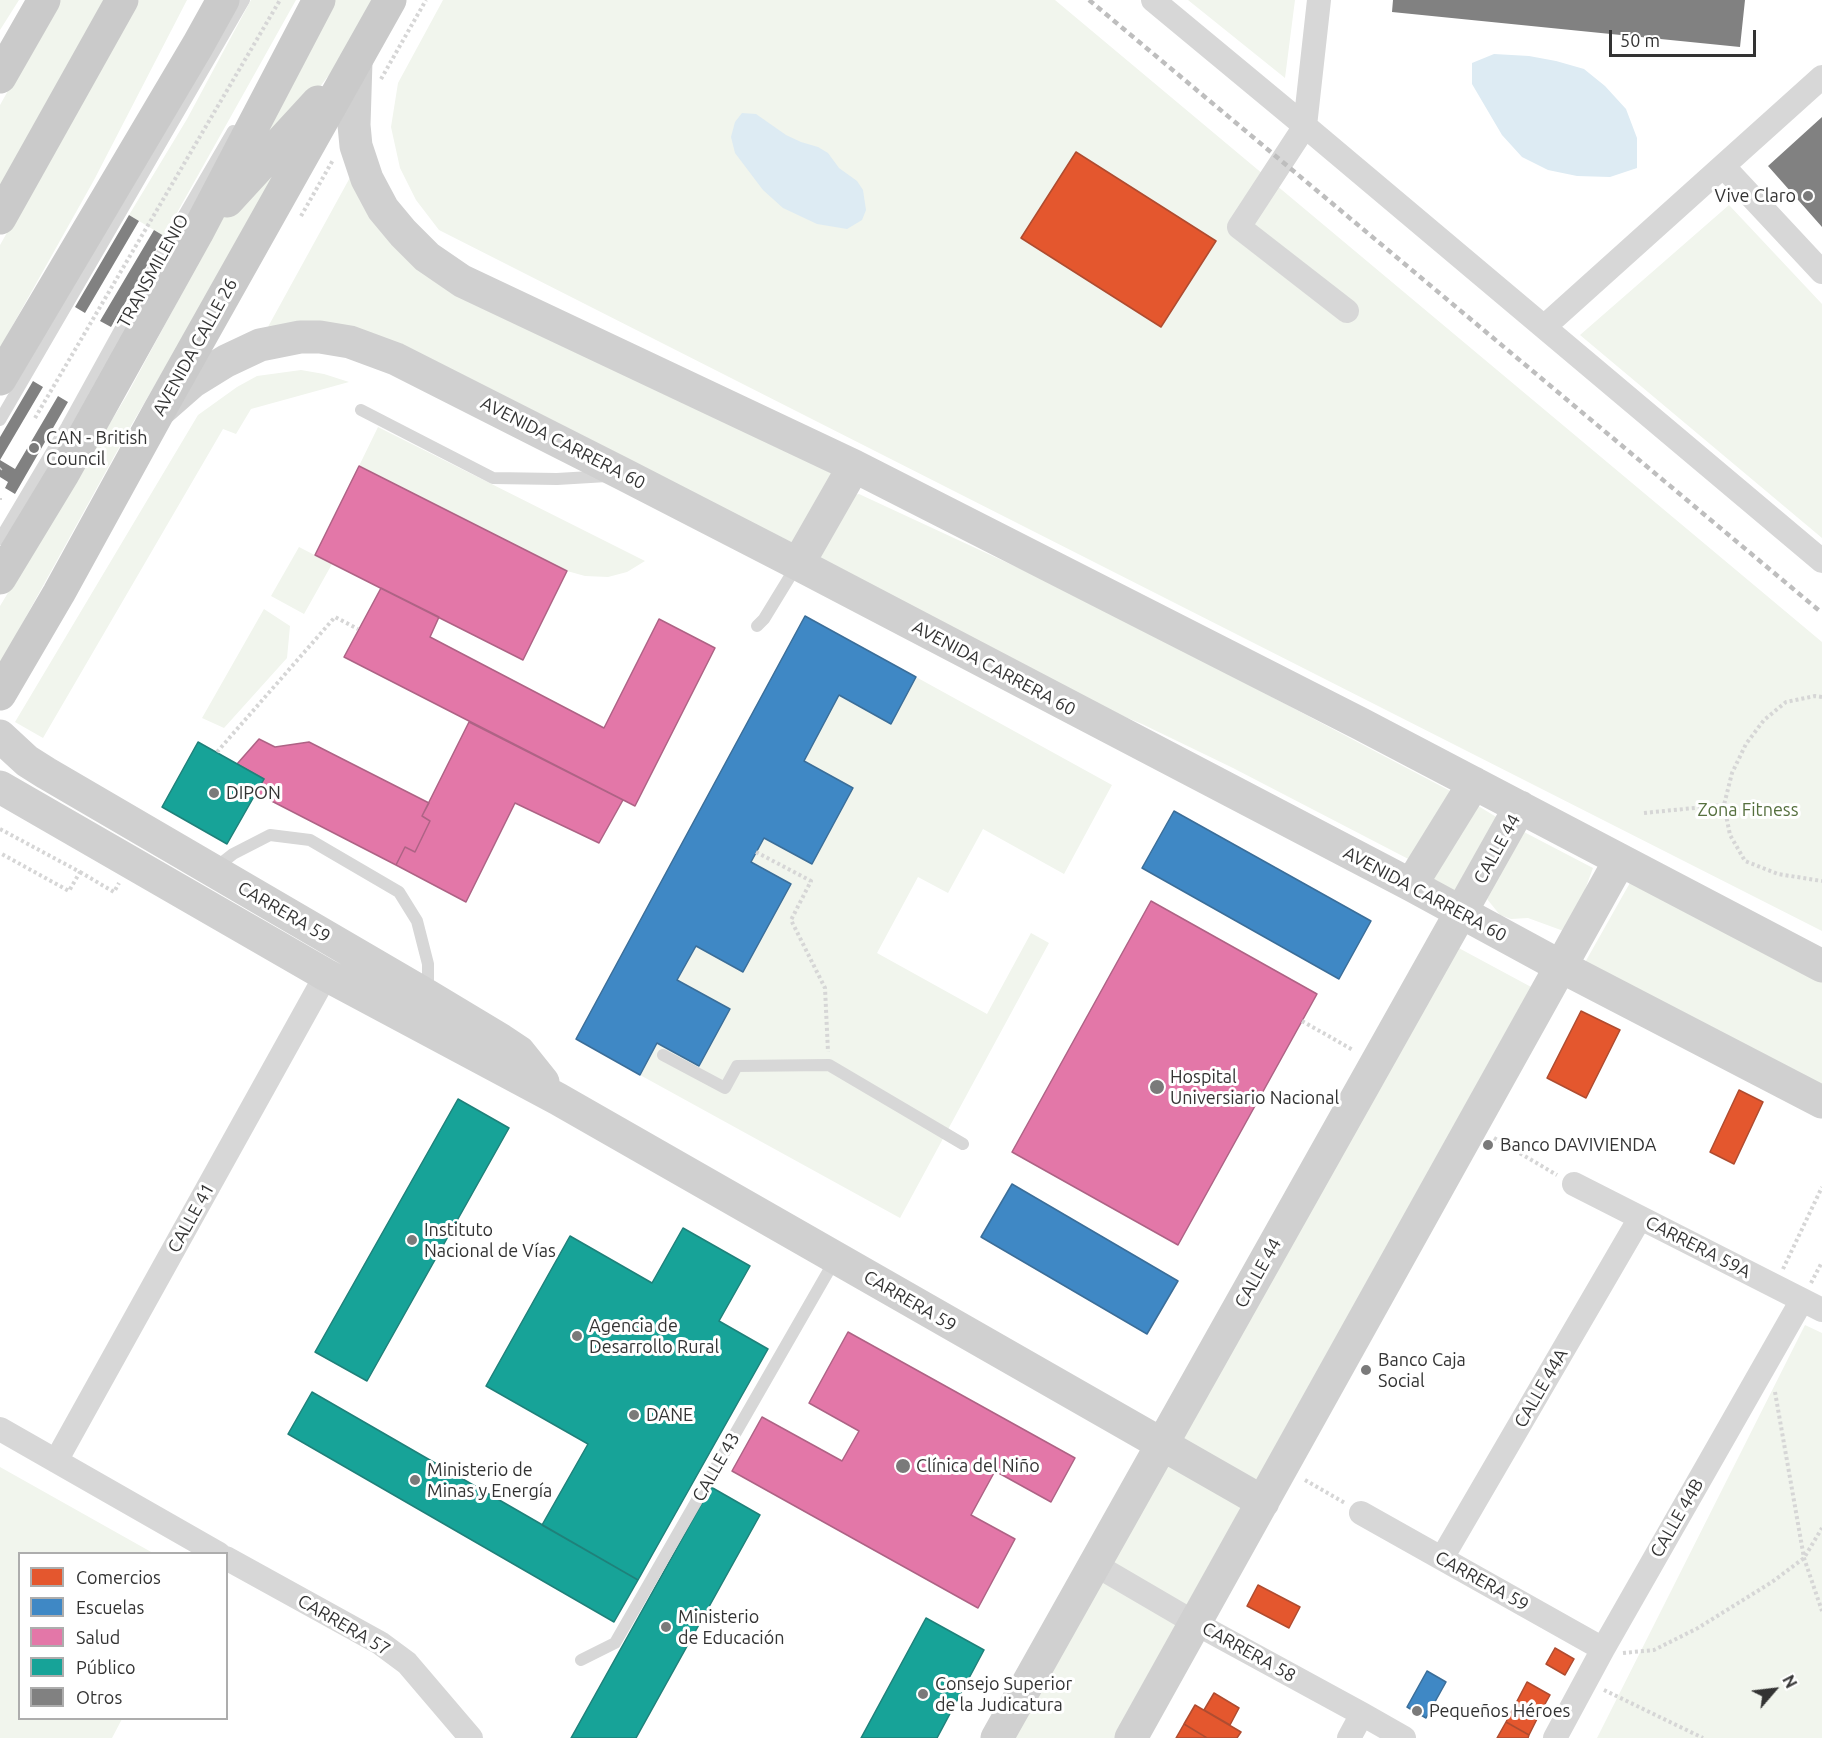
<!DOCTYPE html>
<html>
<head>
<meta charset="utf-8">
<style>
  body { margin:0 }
  #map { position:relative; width:1822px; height:1738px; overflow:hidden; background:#fff; font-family:Ubuntu,sans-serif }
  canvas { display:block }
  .legend { position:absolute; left:18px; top:1552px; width:210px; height:168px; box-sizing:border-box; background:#fff; border:2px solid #adadad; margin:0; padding:8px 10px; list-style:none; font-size:18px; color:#333 }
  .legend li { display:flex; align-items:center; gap:12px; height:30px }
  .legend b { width:30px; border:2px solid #adadad }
  .north { position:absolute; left:1744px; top:1660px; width:60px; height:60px; -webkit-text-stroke:4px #fff; paint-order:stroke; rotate:62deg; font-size:16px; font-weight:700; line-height:24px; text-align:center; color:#333 }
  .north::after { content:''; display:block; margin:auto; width:21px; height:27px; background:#333; clip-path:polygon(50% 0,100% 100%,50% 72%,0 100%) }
  .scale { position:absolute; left:1609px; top:30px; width:147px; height:27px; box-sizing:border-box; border:3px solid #333; border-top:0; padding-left:8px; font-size:18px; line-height:21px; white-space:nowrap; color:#333; -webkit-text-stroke:4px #fff; paint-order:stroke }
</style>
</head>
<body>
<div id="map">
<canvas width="1822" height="1738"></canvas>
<ul class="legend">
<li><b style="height:16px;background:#e4572e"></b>Comercios</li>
<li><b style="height:16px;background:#3f88c5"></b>Escuelas</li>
<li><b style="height:16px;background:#e377a8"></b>Salud</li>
<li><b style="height:16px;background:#17a398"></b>Público</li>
<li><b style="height:16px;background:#818181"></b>Otros</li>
</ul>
<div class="north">N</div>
<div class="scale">50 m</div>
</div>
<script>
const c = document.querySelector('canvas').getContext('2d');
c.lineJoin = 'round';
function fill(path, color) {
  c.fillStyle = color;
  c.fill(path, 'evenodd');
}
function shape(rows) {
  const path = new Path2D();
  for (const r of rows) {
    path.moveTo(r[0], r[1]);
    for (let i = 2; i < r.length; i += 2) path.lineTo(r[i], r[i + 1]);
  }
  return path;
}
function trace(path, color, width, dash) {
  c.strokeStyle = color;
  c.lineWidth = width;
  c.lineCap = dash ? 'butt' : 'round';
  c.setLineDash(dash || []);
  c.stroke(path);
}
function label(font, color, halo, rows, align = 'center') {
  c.font = font + ' Ubuntu,sans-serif';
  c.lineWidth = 6;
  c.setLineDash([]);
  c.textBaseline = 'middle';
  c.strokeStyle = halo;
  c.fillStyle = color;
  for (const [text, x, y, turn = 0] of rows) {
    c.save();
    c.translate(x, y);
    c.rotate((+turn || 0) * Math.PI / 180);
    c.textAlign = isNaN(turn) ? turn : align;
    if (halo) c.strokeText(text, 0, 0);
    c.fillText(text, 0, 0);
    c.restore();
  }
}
fill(shape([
  [0,0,19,0,0,30],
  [59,0,107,0,0,197,0,105],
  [139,0,187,0,94,180,0,348,0,245],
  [251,0,296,0,164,236,129,215,187,119],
  [334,0,376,0,339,62,299,114,251,156],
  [443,0,1055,0,1822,642,1822,931,439,230,416,200,400,168,391,127,398,83],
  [1188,0,1295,0,1285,78],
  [286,156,239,241,132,424,0,664,0,606,127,395,223,217],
  [353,172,382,224,832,474,795,544,407,352,263,336],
  [1729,205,1822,304,1822,538,1580,335],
  [301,370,324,374,349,382,251,409,236,434,223,429,43,738,15,722,198,415,237,387,257,376],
  [378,427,645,561,627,572,608,577,585,576,567,571,359,466],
  [859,494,1094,603,1456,794,1418,864,1233,768,1142,724,1050,686,819,564,819,545,850,496],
  [299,547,332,564,304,614,271,596],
  [264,609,290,626,287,658,224,728,202,718],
  [916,677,1112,785,1064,874,983,829,948,893,918,877,877,953,987,1014,1031,933,1049,943,900,1218,640,1075,657,1043,699,1066,730,1009,677,980,696,946,743,972,791,884,751,862,764,838,812,864,853,789,804,761,839,695,891,723],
  [1475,804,1498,818,1455,892,1432,878],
  [1524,832,1593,868,1569,933,1528,918,1511,919,1500,915,1487,899],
  [1631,881,1822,981,1822,1087,1583,966],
  [1455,946,1533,988,1115,1738,1010,1738],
  [1805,1325,1822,1333,1822,1738,1597,1738],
  [0,1467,153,1553,20,1554,20,1718,122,1719,112,1738,0,1738]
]), '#f1f5ed');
fill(shape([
  [1494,54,1529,56,1556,61,1584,69,1605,86,1626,109,1637,138,1637,168,1610,177,1577,176,1548,170,1522,157,1502,135,1472,84,1472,63],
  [742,113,756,114,786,135,801,142,818,147,828,153,839,168,857,181,863,190,866,210,862,220,847,229,817,224,783,208,763,190,735,153,731,137,735,122]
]), '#ddebf3');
const shops = shape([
  [1076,152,1216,241,1161,327,1021,238,1076,152],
  [1581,1011,1620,1030,1586,1098,1547,1078,1581,1011],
  [1739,1090,1763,1102,1734,1164,1710,1152,1739,1090],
  [1258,1585,1300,1607,1289,1628,1247,1606,1258,1585],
  [1555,1648,1574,1659,1565,1675,1546,1664,1555,1648],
  [1527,1682,1550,1695,1539,1715,1516,1703,1527,1682],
  [1214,1693,1239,1708,1230,1725,1204,1710,1214,1693],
  [1516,1703,1539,1715,1529,1735,1506,1722,1516,1703],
  [1195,1705,1241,1732,1237,1738,1207,1738,1184,1724,1195,1705],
  [1506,1722,1529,1735,1528,1738,1497,1738,1506,1722],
  [1184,1724,1207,1738,1176,1738,1184,1724]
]);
fill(shops, '#e4572e');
trace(shops, '#af4c30', 1.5);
const schools = shape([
  [805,616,916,677,891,724,839,695,804,761,853,788,812,864,764,838,751,862,791,884,743,972,696,946,677,980,730,1009,699,1066,657,1043,640,1075,576,1039,805,616],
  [1174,811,1371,921,1339,979,1142,868,1174,811],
  [1012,1184,1178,1281,1147,1334,981,1237,1012,1184],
  [1427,1671,1446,1682,1426,1718,1407,1707,1427,1671]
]);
fill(schools, '#3f88c5');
trace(schools, '#3b6e99', 1.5);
const health = shape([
  [359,466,567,571,523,660,315,555,359,466],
  [381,588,439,617,430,637,604,728,659,619,715,648,635,806,344,657,381,588],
  [469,722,623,800,599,843,515,803,466,902,396,865,405,847,415,852,430,821,422,816,469,722],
  [259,739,275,747,309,742,429,803,422,816,430,821,415,852,405,847,396,865,256,793,264,779,237,764,259,739],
  [1151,901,1317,994,1178,1245,1012,1152,1151,901],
  [848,1332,1075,1458,1051,1502,995,1471,971,1515,1015,1539,978,1608,732,1471,762,1417,842,1461,859,1431,809,1403,848,1332]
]);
fill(health, '#e377a8');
trace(health, '#ae6385', 1.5);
const public = shape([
  [198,742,264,779,227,844,162,807,198,742],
  [458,1099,509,1128,367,1381,315,1352,458,1099],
  [683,1228,750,1266,719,1321,768,1349,638,1580,542,1525,588,1444,486,1386,570,1236,652,1283,683,1228],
  [312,1392,638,1580,614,1622,288,1434,312,1392],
  [711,1487,760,1515,636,1738,571,1738,711,1487],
  [926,1618,984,1650,937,1738,861,1738,926,1618]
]);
fill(public, '#17a398');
trace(public, '#1f817a', 1.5);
fill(shape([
  [1393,0,1745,0,1740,47,1392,12],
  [1822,117,1822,227,1768,166],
  [129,215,139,221,85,313,75,307],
  [154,230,164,236,111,327,100,321],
  [33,381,43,387,0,460,15,469,58,396,68,402,15,494,5,488,8,482,0,477,0,437]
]), '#818181');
trace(shape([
  [381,79,426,0],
  [301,216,333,160],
  [35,418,280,0],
  [0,469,1,468],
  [0,498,0,500],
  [1822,697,1815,696,1786,702,1764,720,1746,744,1732,773,1724,805,1730,835,1745,861,1778,874,1822,881],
  [217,752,335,617,358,629],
  [1644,813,1724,805],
  [0,829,80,872,69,891,0,853],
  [756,852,811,881,791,920,825,988,828,1052],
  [80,872,114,892,119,883],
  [1302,1021,1353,1050],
  [1494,1138,1557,1175],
  [1783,1269,1822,1187],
  [1811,1283,1822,1262],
  [1775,1392,1804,1558,1822,1611],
  [1305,1480,1345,1503],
  [1623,1653,1654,1650,1698,1628,1772,1582,1804,1558,1822,1528],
  [1604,1690,1703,1738]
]), '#d6d6d6', 4, [3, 3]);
trace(shape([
  [361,410,493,478,557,479,607,476],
  [0,420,244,0],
  [0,539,67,426,170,239,233,131],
  [757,626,764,619,797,565],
  [214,869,233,854,270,835,310,840,399,892,417,921,428,964,428,991],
  [663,1055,725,1088,737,1066,829,1065,963,1144],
  [581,1660,615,1643,836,1258]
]), '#d7d7d7', 12);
trace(shape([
  [1153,0,1305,126,1319,0],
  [1723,166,1822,272],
  [1347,311,1239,227,1305,126,1822,561],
  [1544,327,1822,77],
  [1574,1184,1822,1310],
  [0,1429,219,1554],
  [56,1461,326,975],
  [1361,1513,1603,1649],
  [226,1558,380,1643,407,1663,471,1738],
  [1442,1558,1640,1218],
  [1094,1564,1195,1623,1362,1714,1404,1738],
  [1349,1738,1362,1714],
  [1555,1738,1603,1649,1802,1300]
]), '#d7d7d7', 24);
trace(shape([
  [356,61,354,125,356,146,367,179,383,209,403,233,427,257,462,281,854,466,1361,724,1822,966],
  [160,410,192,382,226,361,260,345,300,337,320,337,350,342,396,359,625,475,798,564,1411,885,1560,966,1822,1102],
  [798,564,854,466],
  [0,736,27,761,46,773,428,996,501,1040,519,1052,543,1082],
  [0,787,326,975,558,1099,1263,1502],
  [1411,885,1474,783],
  [997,1738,1520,807],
  [1131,1738,1620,860]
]), '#d0d0d0', 33);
trace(shape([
  [0,77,44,0],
  [227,201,318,102],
  [0,218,122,0],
  [0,379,198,45,223,0],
  [0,578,63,474,197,233,319,0],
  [0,694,59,593,159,411,390,0]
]), '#cacaca', 33);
trace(shape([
  [1089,0,1822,613]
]), '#bebebe', 4.5, [6, 4.5]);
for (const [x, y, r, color] of [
  [1808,196,6,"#7a7a7a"],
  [34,448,6,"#7a7a7a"],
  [214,793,6,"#7a7a7a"],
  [1157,1087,8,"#7a7a7a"],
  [1488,1145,6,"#7a7a7a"],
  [412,1240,6,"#7a7a7a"],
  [577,1336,6,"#7a7a7a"],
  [1366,1370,6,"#7a7a7a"],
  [634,1415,6,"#7a7a7a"],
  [903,1466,8,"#7a7a7a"],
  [415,1480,6,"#7a7a7a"],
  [666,1627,6,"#7a7a7a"],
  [923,1694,6,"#7a7a7a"],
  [1417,1711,6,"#7a7a7a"]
]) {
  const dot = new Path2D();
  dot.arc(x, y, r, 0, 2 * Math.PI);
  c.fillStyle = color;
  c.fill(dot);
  trace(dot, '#fff', 2);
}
label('18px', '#333', '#fff', [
  ["Vive Claro",1796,196,"right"],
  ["CAN - British",46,438],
  ["Council",46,459],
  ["DIPON",226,793],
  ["Hospital",1170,1077],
  ["Universiario Nacional",1170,1098],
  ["Banco DAVIVIENDA",1500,1145],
  ["Instituto",424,1230],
  ["Nacional de Vías",424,1251],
  ["Agencia de",589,1326],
  ["Desarrollo Rural",589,1347],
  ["Banco Caja",1378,1360],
  ["Social",1378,1381],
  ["DANE",646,1415],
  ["Clínica del Niño",916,1466],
  ["Ministerio de",427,1470],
  ["Minas y Energía",427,1491],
  ["Ministerio",678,1617],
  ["de Educación",678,1638],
  ["Consejo Superior",935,1684],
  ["de la Judicatura",935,1705],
  ["Pequeños Héroes",1429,1711]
], 'left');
label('18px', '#333', '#fff', [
  ["TRANSMILENIO",153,271,-61],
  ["AVENIDA CALLE 26",195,347,-61],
  ["AVENIDA CARRERA 60",563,443,27],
  ["AVENIDA CARRERA 60",994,668,28],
  ["CALLE 44",1497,849,-61],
  ["AVENIDA CARRERA 60",1425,894,28],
  ["CARRERA 59",284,912,30],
  ["CALLE 41",191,1218,-61],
  ["CARRERA 59A",1698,1247,27],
  ["CALLE 44",1258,1273,-61],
  ["CARRERA 59",910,1301,30],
  ["CALLE 44A",1541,1388,-60],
  ["CALLE 43",716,1467,-60],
  ["CALLE 44B",1677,1518,-60],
  ["CARRERA 59",1482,1581,29],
  ["CARRERA 57",344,1625,30],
  ["CARRERA 58",1249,1652,29]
]);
label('18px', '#56703f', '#fff', [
  ["Zona Fitness",1748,810]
]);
</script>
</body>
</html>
